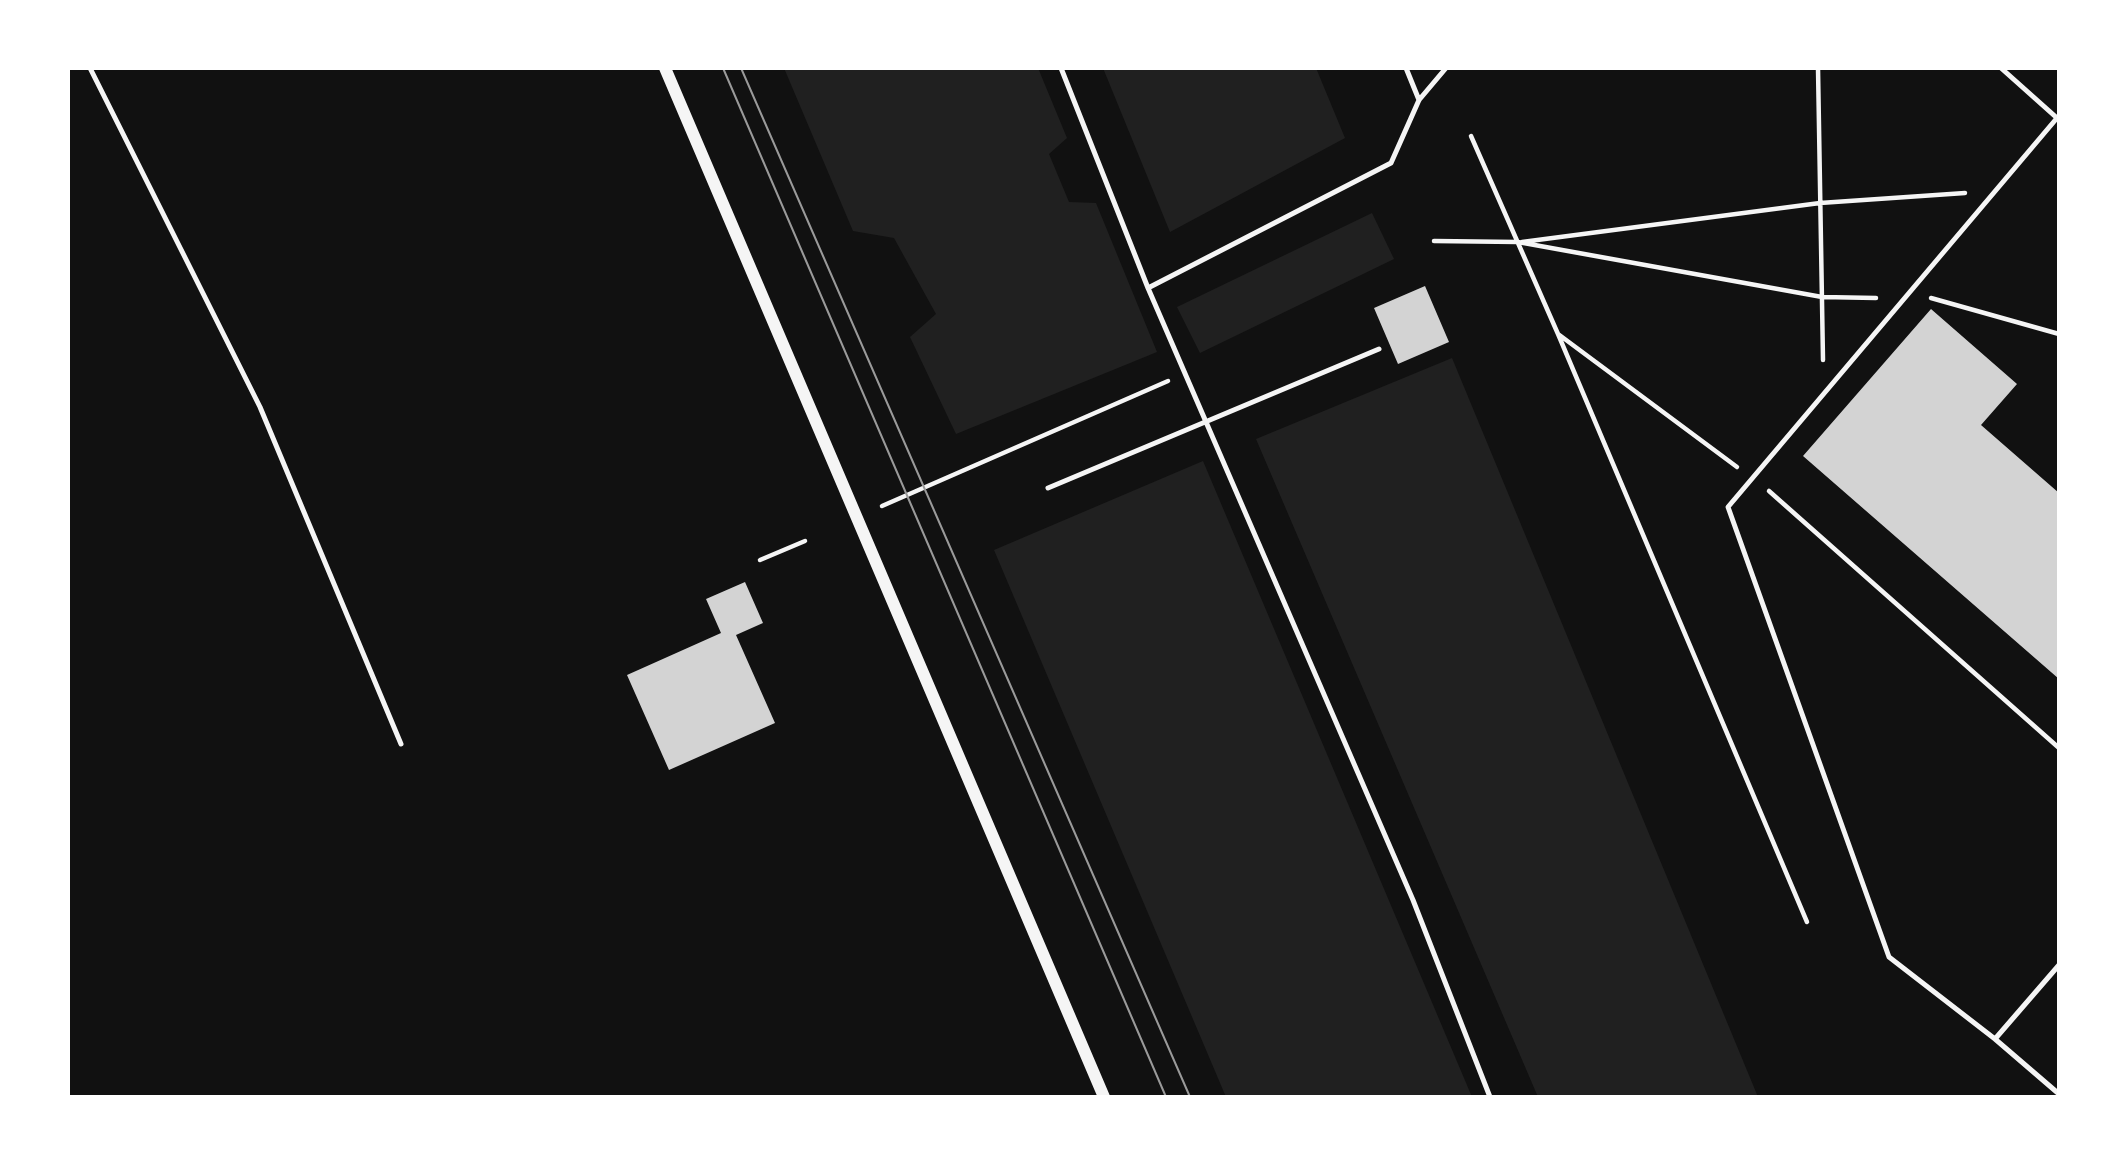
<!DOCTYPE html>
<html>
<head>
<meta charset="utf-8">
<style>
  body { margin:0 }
  #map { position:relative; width:2127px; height:1165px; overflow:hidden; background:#111; font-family:Overpass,sans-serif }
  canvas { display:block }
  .frame { position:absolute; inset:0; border:70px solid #fff; pointer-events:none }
</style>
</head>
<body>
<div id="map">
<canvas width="2127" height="1165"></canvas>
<div class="frame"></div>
</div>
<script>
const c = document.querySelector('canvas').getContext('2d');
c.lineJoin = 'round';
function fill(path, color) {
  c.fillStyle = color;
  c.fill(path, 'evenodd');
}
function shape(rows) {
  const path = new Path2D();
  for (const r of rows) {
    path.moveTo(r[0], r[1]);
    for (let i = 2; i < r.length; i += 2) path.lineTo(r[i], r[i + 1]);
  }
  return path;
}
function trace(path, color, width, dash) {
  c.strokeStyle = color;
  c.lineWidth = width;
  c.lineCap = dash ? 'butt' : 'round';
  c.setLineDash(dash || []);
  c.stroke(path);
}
fill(shape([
  [784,68,1038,68,1067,138,1049,154,1069,202,1096,203,1157,352,956,434,910,337,936,314,894,238,853,231],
  [1103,68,1316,68,1345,138,1170,232],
  [1372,213,1394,259,1200,353,1177,307],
  [1452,358,1758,1097,1538,1097,1256,439],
  [1203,461,1472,1097,1226,1097,994,550]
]), '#202020');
fill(shape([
  [1425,286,1449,342,1398,364,1374,308],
  [1931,309,2017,384,1981,425,2059,493,2059,679,1803,456],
  [745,582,763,623,736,635,775,723,669,770,627,675,721,633,706,599]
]), '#d3d3d3');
trace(shape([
  [1818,68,1823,360],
  [1471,136,1558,334,1807,922],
  [1434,241,1518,242,1822,297,1876,298],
  [1522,242,1820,203,1965,193],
  [1931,298,2059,334],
  [1558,334,1737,467],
  [1769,491,2059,748],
  [882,506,1168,381],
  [760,560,805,541]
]), '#f5f5f5', 4.5);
trace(shape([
  [90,68,260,407,401,744],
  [1061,68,1148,288,1413,900,1490,1097],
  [1406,68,1419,100],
  [2001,68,2057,118,1728,507,1889,957,1995,1039,2059,1094],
  [1148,288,1391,163,1419,100,1446,68],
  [1048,488,1379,349],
  [1995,1039,2059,965]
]), '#f5f5f5', 5);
trace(shape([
  [665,68,1104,1097]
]), '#f5f5f5', 12);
trace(shape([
  [723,68,1166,1097],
  [741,68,1190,1097]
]), '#9a9a9a', 2);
</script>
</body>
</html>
